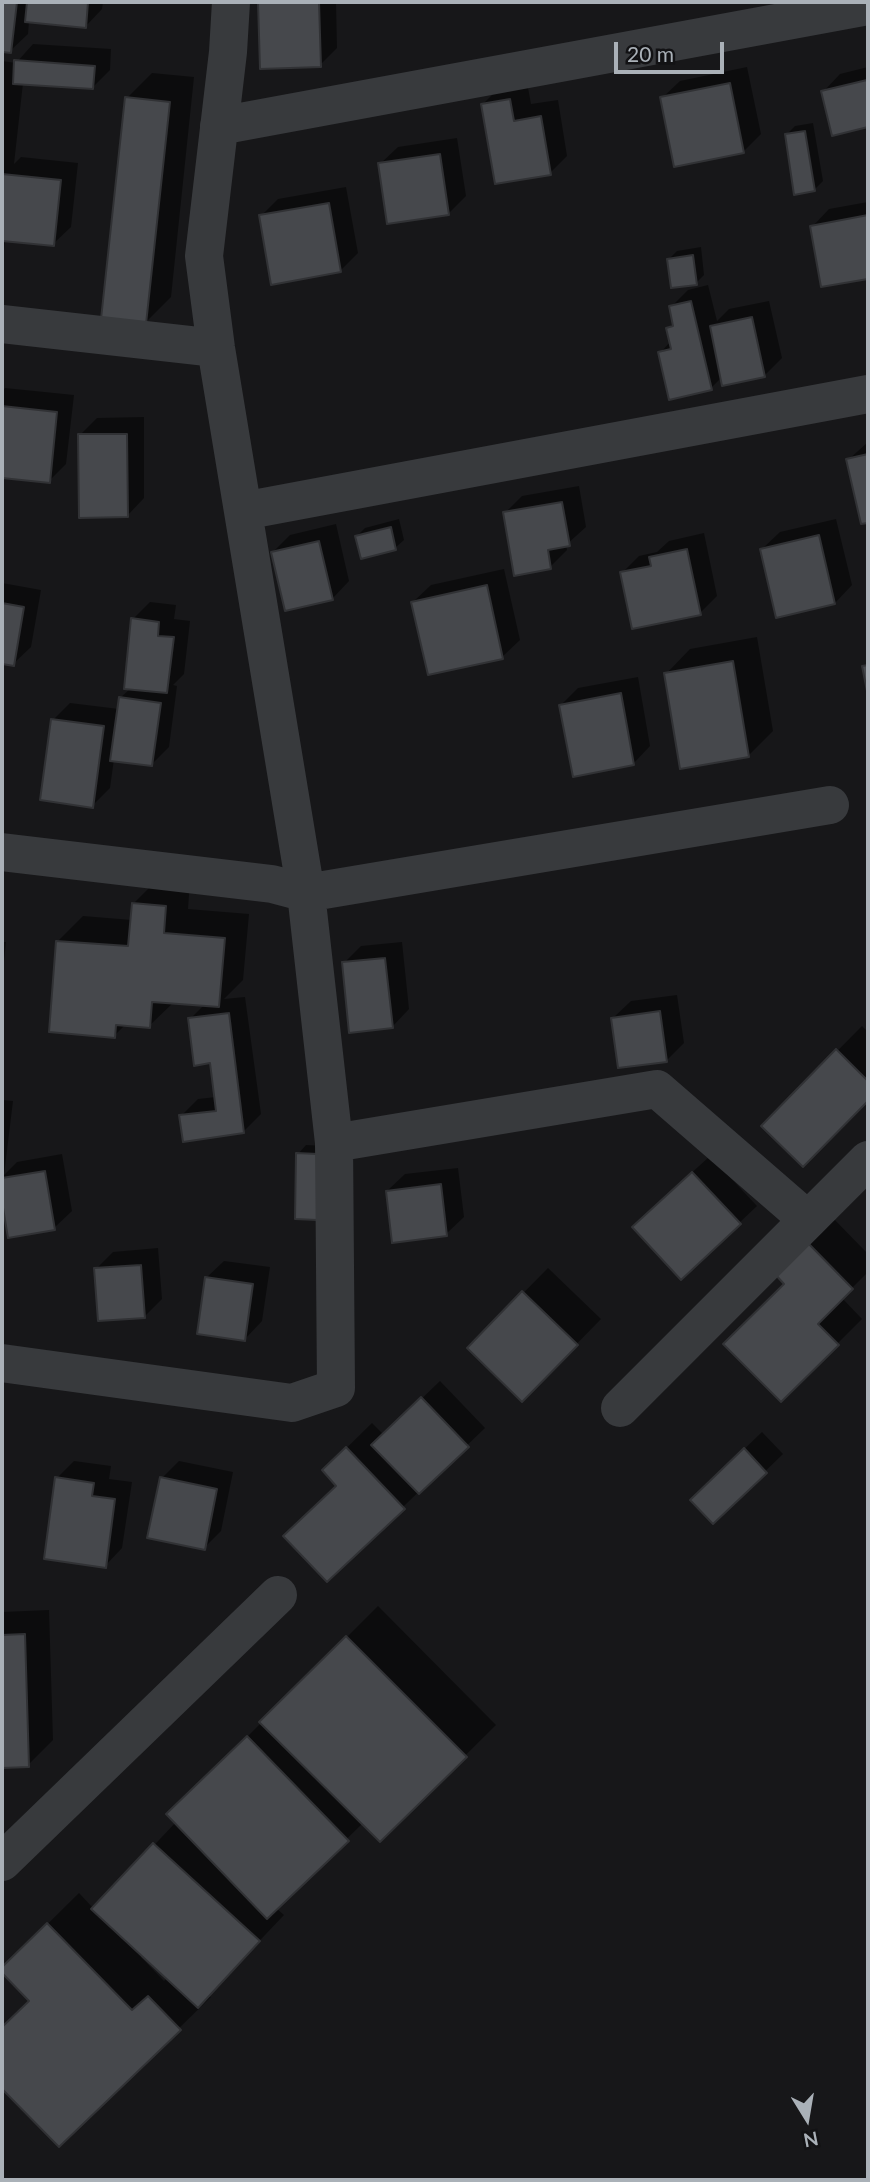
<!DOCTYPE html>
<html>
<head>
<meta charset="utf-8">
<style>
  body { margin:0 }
  #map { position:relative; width:870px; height:2182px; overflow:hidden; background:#171719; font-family:Lato,sans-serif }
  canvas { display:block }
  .frame { position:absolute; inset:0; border:4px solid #aab1b8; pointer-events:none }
  .north { position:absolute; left:772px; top:2084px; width:70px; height:70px; -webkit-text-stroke:5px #121214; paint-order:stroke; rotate:169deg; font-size:19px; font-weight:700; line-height:28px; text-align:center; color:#aab1b8 }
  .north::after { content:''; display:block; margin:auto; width:24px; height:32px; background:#aab1b8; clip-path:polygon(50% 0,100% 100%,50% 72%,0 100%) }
  .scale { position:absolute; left:614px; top:42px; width:110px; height:32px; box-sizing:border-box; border:4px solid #aab1b8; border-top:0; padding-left:9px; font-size:21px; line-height:24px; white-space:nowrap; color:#aab1b8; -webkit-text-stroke:5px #121214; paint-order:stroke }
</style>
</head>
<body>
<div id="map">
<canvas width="870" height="2182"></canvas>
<div class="frame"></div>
<div class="north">N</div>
<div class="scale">20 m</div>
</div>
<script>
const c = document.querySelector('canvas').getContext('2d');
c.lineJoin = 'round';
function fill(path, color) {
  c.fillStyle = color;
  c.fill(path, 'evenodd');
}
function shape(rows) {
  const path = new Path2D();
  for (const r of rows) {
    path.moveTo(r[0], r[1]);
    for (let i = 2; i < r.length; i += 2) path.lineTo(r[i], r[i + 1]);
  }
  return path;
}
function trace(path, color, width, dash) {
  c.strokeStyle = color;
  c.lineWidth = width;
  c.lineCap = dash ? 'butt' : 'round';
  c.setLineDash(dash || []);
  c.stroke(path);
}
fill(shape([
  [2,2,103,2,102,9,85,27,29,21,28,34,10,51,2,50],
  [260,2,336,2,337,48,320,65,262,67],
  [33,44,111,49,110,70,92,88,23,83,14,164,21,157,78,163,71,227,53,244,5,239,2,272,2,61,16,63],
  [747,67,761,134,743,152,662,98,680,81],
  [868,67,868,125,833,134,823,92,840,74],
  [152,73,194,77,171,297,146,322,127,98],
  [527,82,531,104,558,100,567,156,550,173,483,104,500,87],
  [813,123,823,181,814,190,786,135,795,126],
  [457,138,466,196,449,213,380,164,398,147],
  [346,187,358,253,340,271,261,216,278,199],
  [868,202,868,277,822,285,812,227,829,209],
  [701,247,704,275,696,283,669,259,677,251],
  [708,285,717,321,729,309,769,301,782,358,764,376,722,377,711,388,660,353,671,341,668,329,674,323,671,307,688,290],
  [5,388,74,395,66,464,49,481,2,476,2,392],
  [144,417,144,498,127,516,80,435,97,418],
  [868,442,868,521,863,522,848,460],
  [579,486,586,527,566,545,567,550,550,567,505,513,522,496],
  [399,519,404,540,395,548,357,536,365,528],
  [836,519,852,585,835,603,762,549,780,532],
  [336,524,349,581,332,599,273,552,290,535],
  [704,533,717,596,700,613,622,573,639,556,657,552,669,541],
  [504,569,520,640,502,657,413,602,431,585],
  [2,583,41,590,31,647,13,664,2,662],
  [150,602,176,605,174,619,190,621,184,674,173,685,177,686,169,747,152,764,114,759,110,788,92,806,53,720,70,703,119,709,120,698,131,688,133,619],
  [757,637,773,731,748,756,666,674,690,649],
  [638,677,650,746,633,764,561,705,578,688],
  [158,879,190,881,188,909,249,914,243,980,224,999,245,997,261,1114,243,1132,181,1116,198,1099,216,1097,211,1061,190,1019,205,1004,174,1002,149,1026,126,1024,114,1036,58,941,83,916,132,920,133,904],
  [2,942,6,942,2,980],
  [402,942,409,1009,392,1027,344,963,361,946],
  [677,995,684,1043,666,1061,613,1018,631,1001],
  [862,1026,868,1032,868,1099,803,1164,763,1126],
  [2,1100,13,1101,4,1175,17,1162,62,1154,72,1211,54,1228,2,1196],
  [306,1145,325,1146,325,1209,298,1154],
  [710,1156,757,1206,681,1278,651,1210],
  [458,1168,464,1217,446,1234,387,1191,405,1174],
  [832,1217,868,1254,868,1272,842,1298,862,1319,781,1400,786,1284,776,1273],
  [158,1248,162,1299,144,1317,96,1269,113,1252],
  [224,1261,270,1267,262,1321,245,1339,206,1278],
  [548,1268,601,1319,522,1400,469,1348],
  [440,1381,485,1428,327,1580,338,1485,324,1470,372,1423,384,1435],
  [762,1432,783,1454,713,1522,709,1483],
  [74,1461,111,1466,109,1479,132,1482,122,1548,105,1566,57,1478],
  [179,1461,233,1472,221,1531,204,1548,162,1478],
  [378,1606,496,1725,380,1840,363,1823,276,1908,284,1915,208,1995,211,1997,59,2145,2,2086,2,2029,31,2000,2,1969,79,1893,94,1909,176,1822,194,1790],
  [143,1955,168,1977,164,1981,141,1957],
  [49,1610,53,1740,28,1765,2,1766,2,1612]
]), '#0007');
const building = shape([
  [2,2,17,2,11,53,2,52,2,2],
  [27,2,88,2,86,28,25,22,27,2],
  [258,2,319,2,321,67,260,69,258,2],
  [14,60,95,66,93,89,13,84,14,60],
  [867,80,868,127,832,136,821,91,867,80],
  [730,83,744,153,674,167,660,97,730,83],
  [125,97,170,102,146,324,101,319,125,97],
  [510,99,514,121,541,116,551,175,495,184,481,104,510,99],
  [805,131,815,191,794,195,785,134,805,131],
  [440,154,449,215,387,224,378,163,440,154],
  [2,174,61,180,54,246,2,241,2,174],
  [329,203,341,272,271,285,259,215,329,203],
  [868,215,868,279,821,287,810,226,868,215],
  [693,255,697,285,671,288,667,259,693,255],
  [691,301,712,390,669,400,658,352,671,349,666,328,673,326,669,306,691,301],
  [752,317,765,377,722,386,710,326,752,317],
  [2,406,57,412,50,483,2,478,2,406],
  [78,434,127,434,128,517,79,518,78,434],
  [868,454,868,523,861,524,846,459,868,454],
  [562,502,570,546,548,550,551,569,514,576,503,512,562,502],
  [391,527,396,550,361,559,355,536,391,527],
  [819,535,835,604,776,618,760,549,819,535],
  [319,541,333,600,285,611,271,552,319,541],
  [687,549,701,615,632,629,620,572,651,566,649,557,687,549],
  [487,585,503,659,428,675,411,602,487,585],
  [2,603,24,607,14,666,2,664,2,603],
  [131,618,159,622,158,636,174,637,167,693,124,689,131,618],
  [733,661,749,757,680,769,664,673,733,661],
  [868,665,868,696,862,666,868,665],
  [621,693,634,765,573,777,559,705,621,693],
  [119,697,161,703,152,766,110,761,119,697],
  [51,719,104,726,93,808,40,800,51,719],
  [132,903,166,906,164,933,225,938,219,1007,152,1002,150,1028,116,1025,115,1038,49,1032,56,941,128,946,132,903],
  [385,958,393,1028,349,1033,342,962,385,958],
  [660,1011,667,1062,618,1068,611,1018,660,1011],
  [229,1013,244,1133,183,1142,179,1115,216,1111,210,1063,194,1066,188,1018,229,1013],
  [836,1049,868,1081,868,1101,803,1167,761,1126,836,1049],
  [296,1153,318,1154,317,1220,295,1219,296,1153],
  [45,1171,55,1230,8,1238,2,1202,2,1178,45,1171],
  [692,1172,741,1224,681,1280,632,1227,692,1172],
  [441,1184,447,1236,392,1243,386,1191,441,1184],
  [806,1241,853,1289,818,1324,839,1345,781,1402,723,1344,784,1284,774,1273,806,1241],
  [141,1265,145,1318,98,1321,94,1268,141,1265],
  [205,1277,253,1284,245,1341,197,1334,205,1277],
  [522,1291,578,1345,522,1402,467,1348,522,1291],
  [421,1397,469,1447,419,1494,371,1445,421,1397],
  [346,1447,405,1509,327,1582,283,1536,336,1486,322,1470,346,1447],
  [744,1448,767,1473,713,1524,690,1500,744,1448],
  [55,1477,94,1483,92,1496,115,1499,106,1568,44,1559,55,1477],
  [160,1477,217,1489,205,1550,147,1538,160,1477],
  [25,1634,29,1767,2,1768,2,1635,25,1634],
  [346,1636,467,1757,380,1842,259,1722,346,1636],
  [247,1736,349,1841,267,1919,166,1814,247,1736],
  [153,1843,260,1941,198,2008,91,1909,153,1843],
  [47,1923,132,2010,148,1996,181,2030,59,2147,2,2089,2,2027,29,2001,2,1973,2,1967,47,1923]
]);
fill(building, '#46484c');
trace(building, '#313235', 2);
trace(shape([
  [231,2,228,52,204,256,216,348,306,893,334,1143],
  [219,126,868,6],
  [2,324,216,348],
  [243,511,868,394],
  [2,852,272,884,306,893,830,805],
  [2,1363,292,1403,336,1388,334,1143,657,1089,808,1220],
  [620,1408,868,1160],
  [2,1862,278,1595]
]), '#383a3d', 38);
</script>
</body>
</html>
